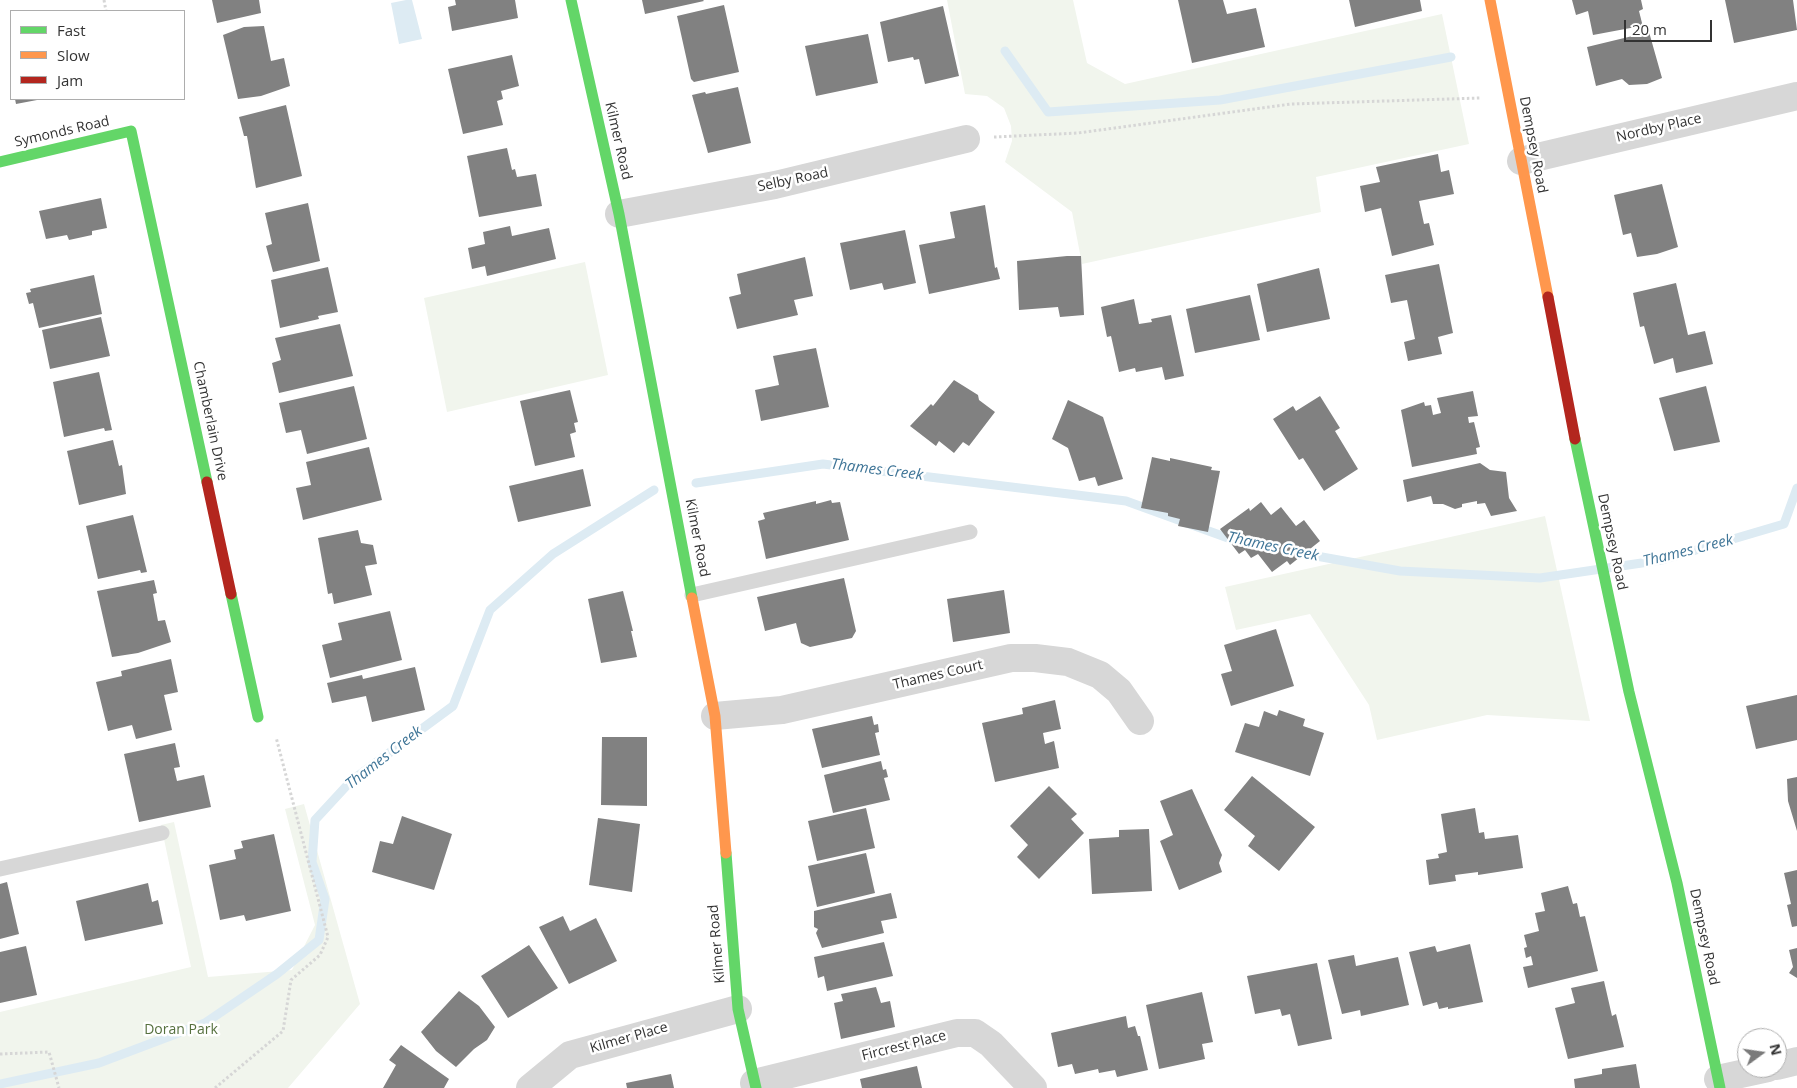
<!DOCTYPE html>
<html>
<head>
<meta charset="utf-8">
<style>
  body { margin:0 }
  #map { position:relative; width:1797px; height:1088px; overflow:hidden; background:#fff; font-family:"Open Sans",sans-serif }
  canvas { display:block }
  .legend { position:absolute; left:10px; top:10px; width:175px; height:90px; box-sizing:border-box; background:#fff; border:1px solid #adadad; margin:0; padding:6px 9px; list-style:none; font-size:15px; color:#333 }
  .legend li { display:flex; align-items:center; gap:10px; height:25px }
  .legend b { width:25px; border:1px solid #adadad }
  .north { position:absolute; left:1737px; top:1028px; width:50px; height:50px; box-sizing:border-box; background:#fff; border:1px solid #adadad; border-radius:50%; rotate:76deg; font-size:14px; font-weight:700; line-height:20px; text-align:center; color:#333 }
  .north::after { content:''; display:block; margin:auto; width:18px; height:22px; background:#7a7a7a; clip-path:polygon(50% 0,100% 100%,50% 72%,0 100%) }
  .scale { position:absolute; left:1624px; top:20px; width:88px; height:22px; box-sizing:border-box; border:2px solid #333; border-top:0; padding-left:6px; font-size:15px; line-height:18px; white-space:nowrap; color:#333; -webkit-text-stroke:4px #fff; paint-order:stroke }
</style>
</head>
<body>
<div id="map">
<canvas width="1797" height="1088"></canvas>
<ul class="legend">
<li><b style="height:6px;background:#63d668"></b>Fast</li>
<li><b style="height:6px;background:#ff974d"></b>Slow</li>
<li><b style="height:6px;background:#b3261e"></b>Jam</li>
</ul>
<div class="north">N</div>
<div class="scale">20 m</div>
</div>
<script>
const c = document.querySelector('canvas').getContext('2d');
c.lineJoin = 'round';
function fill(path, color) {
  c.fillStyle = color;
  c.fill(path, 'evenodd');
}
function shape(rows) {
  const path = new Path2D();
  for (const r of rows) {
    path.moveTo(r[0], r[1]);
    for (let i = 2; i < r.length; i += 2) path.lineTo(r[i], r[i + 1]);
  }
  return path;
}
function trace(path, color, width, dash) {
  c.strokeStyle = color;
  c.lineWidth = width;
  c.lineCap = dash ? 'butt' : 'round';
  c.setLineDash(dash || []);
  c.stroke(path);
}
function label(font, color, halo, rows, align = 'center') {
  c.font = font + ' "Open Sans",sans-serif';
  c.lineWidth = 5;
  c.setLineDash([]);
  c.textBaseline = 'middle';
  c.strokeStyle = halo;
  c.fillStyle = color;
  for (const [text, x, y, turn = 0] of rows) {
    c.save();
    c.translate(x, y);
    c.rotate((+turn || 0) * Math.PI / 180);
    c.textAlign = isNaN(turn) ? turn : align;
    if (halo) c.strokeText(text, 0, 0);
    c.fillText(text, 0, 0);
    c.restore();
  }
}
fill(shape([
  [947,0,1073,0,1087,63,1125,84,1442,14,1469,144,1316,177,1321,212,1082,264,1072,212,1005,162,1012,141,1011,126,1004,108,987,96,965,94],
  [585,262,608,375,447,412,424,298],
  [1545,516,1590,721,1487,715,1377,740,1369,705,1310,614,1236,630,1225,587],
  [304,804,360,1004,288,1088,0,1088,0,1012,191,967,161,825,174,822,208,977,292,970,315,925,285,809]
]), '#f1f5ed');
fill(shape([
  [406,0,412,0,422,39,399,44,391,3]
]), '#ddebf3');
trace(shape([
  [1005,51,1048,112,1220,100,1451,57],
  [696,483,823,464,1126,501,1239,542],
  [1294,552,1400,571,1540,578,1662,560,1784,524,1797,488],
  [0,1084,99,1063,205,1023,277,974,319,940,325,899,312,862,315,820,351,781,453,706,490,610,553,554,654,490]
]), '#ddebf3', 9);
fill(shape([
  [212,0,259,0,261,13,217,23],
  [455,0,515,0,518,18,452,31,448,7,456,5],
  [642,0,703,0,704,1,645,14],
  [1178,0,1223,0,1227,14,1256,8,1265,47,1192,63],
  [1349,0,1420,0,1422,11,1355,27],
  [1572,0,1641,0,1643,9,1639,11,1642,23,1641,26,1593,35,1588,11,1576,15],
  [1725,0,1793,0,1797,30,1734,43],
  [724,5,739,72,694,82,691,79,677,16],
  [943,6,959,76,925,84,919,59,914,60,913,57,888,62,880,22],
  [264,26,271,61,284,58,290,86,261,96,238,99,223,35,244,27],
  [1649,32,1662,78,1647,84,1629,85,1622,79,1596,86,1587,47],
  [868,34,878,83,816,96,805,46],
  [512,55,519,86,501,91,503,99,497,101,503,125,463,134,448,69],
  [738,87,751,143,708,153,692,95,705,92,706,94],
  [15,99,37,99,37,100,16,104],
  [286,105,302,176,256,188,247,136,244,136,239,117],
  [507,148,512,170,515,169,517,177,536,174,542,206,479,217,467,156],
  [1438,154,1441,172,1449,170,1454,194,1419,201,1424,224,1429,223,1434,245,1392,256,1381,208,1365,212,1360,186,1380,182,1376,167],
  [1662,184,1678,247,1657,254,1637,257,1631,233,1623,235,1614,195],
  [101,198,107,228,92,231,92,235,69,240,67,235,46,239,39,211],
  [308,203,320,261,273,272,266,246,272,244,265,213],
  [985,205,995,268,997,267,1000,279,929,294,919,245,955,238,950,212],
  [510,226,512,236,549,228,556,259,487,276,485,266,472,269,468,248,485,244,483,232],
  [905,230,916,283,884,290,882,283,850,290,840,243],
  [1067,256,1081,256,1084,315,1060,317,1058,307,1019,310,1017,261],
  [805,257,813,296,794,300,798,315,737,329,729,297,741,294,737,274],
  [1439,264,1453,333,1438,337,1442,354,1408,361,1404,342,1415,339,1407,300,1391,303,1385,275],
  [328,267,338,312,318,316,319,319,280,328,271,280],
  [1319,268,1330,319,1267,332,1257,284],
  [94,275,102,314,39,328,33,303,29,304,26,293,31,292,30,289],
  [1676,283,1688,335,1705,331,1713,364,1676,373,1673,358,1654,364,1644,326,1640,327,1633,293],
  [1250,295,1260,340,1195,353,1186,309],
  [1134,299,1139,324,1152,322,1151,319,1171,315,1184,376,1165,380,1162,367,1136,372,1135,368,1119,372,1111,336,1107,337,1101,307],
  [101,317,110,356,50,369,42,330],
  [340,324,353,376,279,393,272,363,281,360,275,338],
  [816,348,829,407,761,421,755,390,779,385,773,356],
  [99,372,112,430,105,431,104,428,64,437,53,382],
  [954,380,978,395,979,400,995,412,969,446,963,442,954,453,939,441,936,446,910,426,931,404,933,406],
  [354,386,367,439,307,454,301,430,286,433,279,403],
  [1706,386,1720,442,1674,451,1659,398],
  [570,390,578,422,574,423,576,432,570,434,575,457,535,466,520,401],
  [1473,391,1478,416,1468,417,1469,423,1474,422,1480,447,1476,448,1477,454,1412,467,1401,410,1424,402,1425,406,1431,405,1433,415,1441,413,1437,398],
  [1320,396,1340,428,1335,431,1358,469,1324,491,1303,458,1299,460,1273,419,1293,406,1296,411],
  [1068,400,1103,417,1123,479,1098,486,1095,477,1079,481,1068,448,1052,439],
  [113,440,119,466,122,465,126,494,79,505,67,451],
  [369,447,382,500,303,520,296,488,311,485,306,462],
  [1152,457,1170,461,1170,458,1212,467,1211,470,1220,471,1208,532,1178,526,1180,519,1168,516,1168,513,1141,508],
  [1480,463,1490,470,1506,472,1509,498,1517,511,1491,516,1485,503,1477,504,1477,501,1462,504,1462,507,1455,509,1443,504,1433,504,1431,496,1407,502,1403,480],
  [583,469,591,506,518,522,509,486],
  [831,500,832,503,840,502,849,540,766,559,758,521,765,519,763,513,816,501,816,504],
  [1261,502,1271,515,1281,507,1296,526,1304,520,1320,541,1290,565,1287,561,1272,572,1258,554,1251,558,1245,550,1239,554,1220,529,1249,508,1250,511],
  [133,515,147,572,141,573,140,570,98,579,86,526],
  [358,530,361,543,373,545,377,564,365,566,372,595,334,604,332,593,328,594,318,538],
  [844,578,856,631,852,638,810,647,801,643,796,623,765,631,757,597],
  [154,580,157,593,153,594,158,621,165,620,171,642,138,653,112,657,97,591],
  [1004,590,1010,633,953,642,947,599],
  [623,591,633,631,631,631,637,657,601,663,588,599],
  [390,611,402,660,330,678,322,645,342,640,338,623],
  [1276,629,1294,686,1231,706,1221,674,1232,671,1224,645],
  [171,659,178,692,164,695,172,730,136,739,132,725,108,731,96,682,122,676,121,671],
  [415,667,425,710,372,722,366,696,332,703,327,683,362,675,363,679],
  [1797,695,1797,740,1756,749,1746,706],
  [1055,700,1061,729,1043,733,1045,744,1054,741,1059,768,995,782,982,723,1023,714,1022,708],
  [1279,710,1305,719,1303,726,1324,733,1310,776,1235,752,1245,723,1259,727,1264,711,1277,716],
  [872,716,874,725,878,724,879,732,875,733,880,755,822,768,812,729],
  [602,737,647,737,647,806,601,805],
  [175,743,180,767,174,768,177,781,204,775,211,807,139,822,124,754],
  [881,761,883,770,886,769,888,777,884,778,890,800,833,813,824,775],
  [1252,776,1315,827,1279,871,1248,846,1255,836,1224,810],
  [1797,777,1797,831,1788,801,1787,779],
  [1049,786,1077,814,1071,819,1084,833,1039,879,1017,857,1028,845,1010,826],
  [1192,789,1222,855,1219,863,1222,872,1179,890,1160,841,1173,835,1160,801],
  [866,808,875,848,817,861,808,821],
  [1475,808,1479,833,1484,832,1485,839,1518,835,1523,868,1478,875,1478,872,1455,875,1456,881,1429,885,1426,860,1439,858,1438,854,1447,852,1441,814],
  [402,816,452,834,434,890,372,872,380,841,393,844],
  [598,818,640,824,632,892,589,885],
  [1149,829,1152,891,1092,894,1089,839,1119,837,1119,830],
  [274,834,291,911,246,921,244,915,220,920,209,865,236,859,234,850,243,848,241,841],
  [866,853,875,893,817,907,808,866],
  [1797,870,1797,926,1792,927,1787,905,1791,904,1784,873],
  [7,882,19,934,0,939,0,884],
  [148,883,152,902,158,900,163,924,85,941,76,901],
  [1568,886,1573,904,1577,903,1580,917,1585,916,1598,971,1528,988,1523,967,1533,965,1531,956,1526,958,1524,948,1527,947,1524,935,1539,931,1535,913,1545,911,1541,893],
  [891,893,897,918,881,921,884,933,822,948,816,933,818,929,814,927,814,911],
  [563,916,570,931,596,918,617,961,569,984,539,927],
  [884,942,893,976,827,991,824,976,818,978,814,957],
  [1470,944,1483,1002,1448,1009,1448,1007,1439,1009,1437,1002,1423,1006,1409,952,1435,946,1437,952],
  [529,945,558,988,508,1018,481,976],
  [26,946,37,995,0,1003,0,952],
  [1797,948,1797,978,1789,973,1793,967,1789,950],
  [1354,955,1356,966,1398,957,1409,1005,1361,1016,1360,1010,1342,1014,1328,960],
  [1317,963,1332,1039,1298,1046,1290,1014,1282,1016,1280,1009,1255,1014,1247,976],
  [1604,981,1612,1016,1616,1014,1624,1047,1568,1059,1555,1008,1575,1003,1571,988],
  [876,987,881,1003,890,1001,895,1027,841,1039,834,1003,843,1001,841,994],
  [459,991,479,1006,495,1027,487,1040,474,1049,456,1067,436,1051,421,1032],
  [1202,992,1213,1042,1202,1044,1205,1059,1159,1069,1146,1005],
  [1126,1016,1128,1028,1135,1026,1138,1036,1140,1036,1148,1070,1117,1077,1115,1070,1099,1073,1098,1069,1075,1074,1072,1064,1058,1067,1051,1033],
  [401,1045,449,1079,444,1088,383,1088,396,1065,389,1060],
  [1636,1064,1640,1088,1575,1088,1574,1079,1602,1074,1602,1069],
  [917,1066,922,1088,862,1088,860,1079],
  [671,1074,674,1088,627,1088,626,1083]
]), '#818181');
trace(shape([
  [104,0,106,11],
  [994,137,1078,133,1291,104,1480,98],
  [0,1054,49,1052,59,1088],
  [215,1088,283,1031,291,980,320,955,328,937,276,737]
]), '#d6d6d6', 3, [2.5, 2.5]);
trace(shape([
  [692,595,970,532],
  [0,869,162,833]
]), '#d7d7d7', 15);
trace(shape([
  [1521,161,1797,96],
  [619,214,775,185,966,139],
  [715,716,782,710,1011,658,1035,658,1068,662,1100,675,1119,691,1140,721],
  [1777,1066,1797,1061],
  [1718,1079,1768,1068],
  [754,1083,957,1033,975,1033,991,1044,1033,1088],
  [530,1088,570,1055,738,1009]
]), '#d7d7d7', 28);
trace(shape([
  [571,0,619,214,692,598],
  [0,162,131,131,207,482],
  [1575,439,1629,692,1677,883,1720,1088],
  [231,594,258,717],
  [726,853,738,1009,756,1088]
]), '#63d668', 11);
trace(shape([
  [1490,0,1548,297],
  [692,598,715,716,726,853]
]), '#ff974d', 11);
trace(shape([
  [1548,297,1575,439],
  [207,482,231,594]
]), '#b3261e', 11);
label('14px', '#333', '#fff', [
  ["Nordby Place",1659,128,-13],
  ["Symonds Road",62,132,-13],
  ["Kilmer Road",618,141,77],
  ["Dempsey Road",1533,145,79],
  ["Selby Road",793,180,-12],
  ["Chamberlain Drive",210,421,78],
  ["Kilmer Road",697,538,79],
  ["Dempsey Road",1612,542,78],
  ["Thames Court",938,675,-13],
  ["Dempsey Road",1704,937,78],
  ["Kilmer Road",717,944,-95],
  ["Kilmer Place",629,1038,-16],
  ["Fircrest Place",904,1046,-14]
]);
label('14px', '#56703f', '#fff', [
  ["Doran Park",181,1030]
]);
label('italic 15px', '#3f7597', '#fff', [
  ["Thames Creek",877,470,7],
  ["Thames Creek",1273,547,12],
  ["Thames Creek",1688,551,-14],
  ["Thames Creek",384,758,-38]
]);
</script>
</body>
</html>
